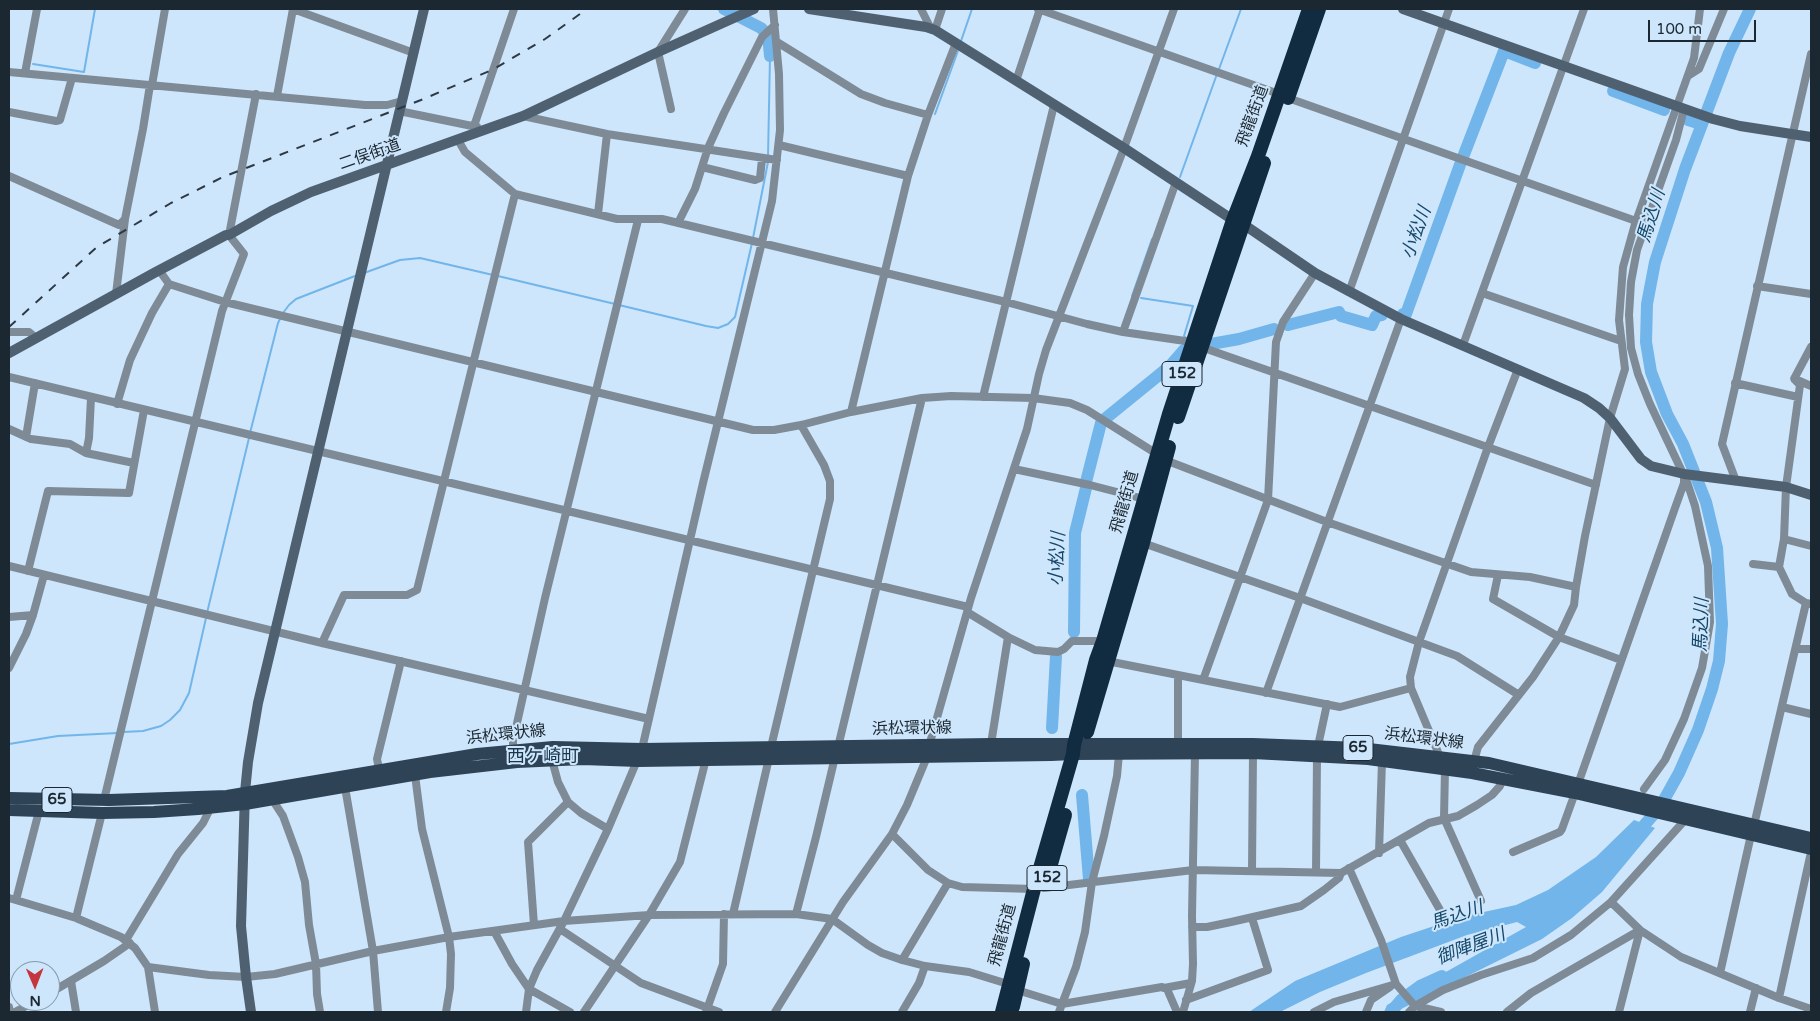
<!DOCTYPE html>
<html>
<head>
<meta charset="utf-8">
<style>
  body { margin:0 }
  #map { position:relative; width:1820px; height:1021px; overflow:hidden; background:#cde6fb; font-family:"Varela Round",sans-serif }
  canvas { display:block }
  .frame { position:absolute; inset:0; border:10px solid #1b2731; pointer-events:none }
  .north { position:absolute; left:10px; top:961px; width:50px; height:50px; box-sizing:border-box; background:#cde6fb; border:1px solid #869aaa; border-radius:50%; rotate:179deg; font-size:14px; font-weight:700; line-height:20px; text-align:center; color:#1b2731 }
  .north::after { content:''; display:block; margin:auto; width:18px; height:22px; background:#c5353e; clip-path:polygon(50% 0,100% 100%,50% 72%,0 100%) }
  .scale { position:absolute; left:1648px; top:20px; width:108px; height:22px; box-sizing:border-box; border:2px solid #1b2731; border-top:0; padding-left:6px; font-size:15px; line-height:18px; white-space:nowrap; color:#1b2731; -webkit-text-stroke:4px #cde6fb; paint-order:stroke }
</style>
</head>
<body>
<div id="map">
<canvas width="1820" height="1021"></canvas>
<div class="frame"></div>
<div class="north">N</div>
<div class="scale">100 m</div>
</div>
<script>
const c = document.querySelector('canvas').getContext('2d');
c.lineJoin = 'round';
function fill(path, color) {
  c.fillStyle = color;
  c.fill(path, 'evenodd');
}
function shape(rows) {
  const path = new Path2D();
  for (const r of rows) {
    path.moveTo(r[0], r[1]);
    for (let i = 2; i < r.length; i += 2) path.lineTo(r[i], r[i + 1]);
  }
  return path;
}
function trace(path, color, width, dash) {
  c.strokeStyle = color;
  c.lineWidth = width;
  c.lineCap = dash ? 'butt' : 'round';
  c.setLineDash(dash || []);
  c.stroke(path);
}
function label(font, color, halo, rows, align = 'center') {
  c.font = font + ' "Varela Round","Noto Sans JP",sans-serif';
  c.lineWidth = 4;
  c.setLineDash([]);
  c.textBaseline = 'middle';
  c.strokeStyle = halo;
  c.fillStyle = color;
  for (const [text, x, y, turn = 0] of rows) {
    c.save();
    c.translate(x, y);
    c.rotate((+turn || 0) * Math.PI / 180);
    c.textAlign = isNaN(turn) ? turn : align;
    if (halo) c.strokeText(text, 0, 0);
    c.fillText(text, 0, 0);
    c.restore();
  }
}
fill(shape([
  [1634,820,1655,828,1602,892,1572,918,1542,939,1395,1012,1384,1012,1387,1005,1526,927,1517,922,1467,935,1366,973,1320,992,1280,1012,1249,1012,1295,981,1401,937,1461,917,1516,905,1548,890,1596,857]
]), '#72b5ea');
trace(shape([
  [961,41,972,9],
  [33,64,84,72,95,9],
  [1219,69,1241,9],
  [935,114,959,48],
  [768,157,770,56],
  [1180,177,1217,74],
  [753,238,768,162],
  [364,273,400,260,420,258,493,275],
  [498,276,615,304],
  [1132,296,1152,239],
  [1141,298,1193,306,1184,336,1186,338],
  [619,305,706,326,718,328,728,324,735,317,752,243],
  [283,313,289,305,296,299,355,276],
  [250,433,278,323,281,317],
  [207,613,249,438],
  [123,732,143,731,161,726,170,720,180,710,189,693,206,618],
  [9,744,58,736,118,733]
]), '#72b5ea', 2);
trace(shape([
  [724,9,761,28,768,35,770,56],
  [1613,91,1664,110],
  [1688,120,1701,124],
  [1463,157,1504,51,1535,63],
  [1403,314,1406,314,1461,162],
  [1288,325,1339,312,1341,316,1372,325,1376,316,1382,315],
  [1211,344,1239,339,1274,329],
  [1106,418,1170,366,1184,350],
  [1086,482,1101,423],
  [1074,632,1075,533,1086,488],
  [1052,728,1056,656],
  [1082,795,1089,879],
  [1634,837,1660,807,1679,773,1698,730,1712,689,1719,661,1722,624,1717,548,1706,502,1683,444,1667,414,1651,372,1646,342,1647,304,1655,262,1685,169,1729,53,1750,9],
  [1391,1012,1402,999,1420,986,1442,976]
]), '#72b5ea', 12);
trace(shape([
  [293,9,414,53],
  [921,9,931,29],
  [1038,9,1279,94],
  [935,30,942,9],
  [777,42,861,94,885,103,928,115],
  [9,72,365,105,387,105,402,101],
  [25,73,37,9],
  [1688,76,1699,69,1724,9],
  [1016,81,1040,9],
  [152,85,165,9],
  [277,96,293,9],
  [1288,98,1636,221],
  [671,109,658,52,685,9],
  [399,111,477,127],
  [9,112,56,121,60,120,72,78],
  [523,116,607,134,777,160],
  [474,126,514,9],
  [458,140,465,152,515,194,617,219,662,219,1006,302,1087,324,1123,332,1192,342],
  [779,145,908,176],
  [702,167,755,180,760,178,762,159],
  [9,176,119,225,125,219,143,129,150,85],
  [598,214,607,134],
  [678,223,695,189,708,148,724,113,762,37,775,25],
  [159,270,169,284,225,302,753,430,774,430,801,425,851,412,922,398,951,396,1033,398,1070,403,1087,410,1157,454],
  [1757,286,1811,294],
  [1349,292,1449,9],
  [1482,293,1621,341],
  [116,294,125,219],
  [9,332,29,332,36,338],
  [1123,332,1176,182],
  [1463,345,1584,9],
  [1201,347,1596,485],
  [1811,347,1794,379,1800,385,1786,487,1784,539,1779,567,1792,594,1806,603,1811,604],
  [9,377,968,607],
  [1795,379,1811,386],
  [1735,383,1798,397],
  [983,397,1054,105],
  [117,404,130,360,152,313,169,284],
  [851,412,908,176,928,115,956,43],
  [9,429,31,439,70,444,86,453,134,463],
  [26,437,35,383],
  [86,453,89,438,91,398],
  [1165,460,1327,522,1471,572,1530,577,1576,587],
  [1014,469,1090,485,1144,499],
  [1736,481,1722,444,1811,54],
  [1784,539,1811,546],
  [1143,543,1300,598,1457,656,1519,695],
  [1753,564,1779,567],
  [9,566,322,643,649,719],
  [28,571,48,491,129,493,144,410],
  [1498,575,1493,599,1559,637,1621,660],
  [967,612,1008,637,1035,650,1058,652,1064,649,1072,641,1103,641],
  [9,617,33,615],
  [322,643,344,595,407,595,417,590,515,194],
  [1796,649,1811,649],
  [1107,661,1340,707,1411,688],
  [9,668,26,634,33,615,44,575],
  [1203,680,1268,500,1276,342,1283,322,1315,273],
  [1266,693,1401,319],
  [1782,707,1811,714],
  [991,744,1008,637],
  [1178,744,1178,675],
  [929,746,971,598,1027,429,1039,374,1046,350,1124,148,1174,9],
  [1318,746,1327,704],
  [771,747,830,499,830,481,824,465,801,425],
  [838,747,922,398],
  [513,750,513,741,545,598,638,220],
  [1440,757,1411,688,1410,677,1419,642,1488,447,1518,369],
  [552,760,558,782,568,802,581,813,608,829],
  [1473,765,1478,747,1533,677,1559,637,1574,605,1576,587,1585,536,1610,418,1625,369,1619,320,1623,267,1635,224,1694,58,1700,9],
  [379,769,377,759,401,661],
  [1445,769,1444,818,1481,901],
  [415,775,422,829,449,937,451,954,450,988,446,1012],
  [1578,784,1675,508,1684,483,1684,476],
  [345,787,373,951,378,1012],
  [1644,789,1665,760,1684,719,1702,668,1710,622,1708,566,1695,506,1687,482,1650,404,1638,374,1631,348,1629,315,1631,282,1637,250,1676,140,1684,109],
  [272,799,283,816,298,857,305,882,309,925,316,964,317,994,320,1012],
  [104,800,222,311,244,254,229,235,256,94],
  [1754,825,1806,603],
  [892,834,928,870,948,883,962,887,1034,889],
  [1400,840,1444,917],
  [1513,852,1560,832,1562,829,1575,793],
  [1379,853,1382,761],
  [1349,868,1381,940,1396,984,1415,1006,1441,1012],
  [1252,871,1253,753],
  [1316,872,1317,756],
  [1044,888,1193,870,1341,873],
  [9,898,76,918,121,937,135,948,148,967,209,975,246,977,275,974,373,951,449,937,564,921,649,915,796,914,832,919,868,945,882,953,902,960,925,966,969,972,1008,984],
  [16,900,39,811],
  [1611,902,1640,930,1681,957,1779,998,1811,1009],
  [733,914,769,758],
  [796,914,816,837,835,757],
  [76,918,102,813],
  [534,925,528,842,568,802],
  [1192,927,1207,927,1231,922,1301,906,1324,890,1339,878,1341,873,1429,823,1458,816,1477,805,1492,795,1500,786,1503,779],
  [560,929,641,983,719,1012],
  [494,931,512,964,529,989,570,1012],
  [126,940,178,854,203,823,211,807],
  [902,960,948,883],
  [148,967,155,1012],
  [1720,973,1751,835],
  [71,981,76,1012],
  [1164,988,1191,983],
  [1017,990,1062,1004,1162,987,1167,989,1177,1012],
  [50,993,104,961,130,943],
  [1779,998,1811,852],
  [1186,1000,1268,970,1252,918],
  [9,1007,10,1012],
  [15,1012,36,1001],
  [526,1012,529,989,537,970,564,921,608,829,642,749,703,483,772,201,780,130,779,74,773,9],
  [584,1012,649,915,680,862,706,759],
  [706,1012,723,964,724,914],
  [775,1012,843,902,892,834,907,805,927,757],
  [902,1012,919,983,925,966],
  [1059,1012,1076,967,1085,932,1092,882,1104,836,1117,776,1119,754],
  [1183,1012,1192,981,1193,964,1192,916,1195,754],
  [1314,1012,1334,1002,1396,984],
  [1366,1012,1371,1000,1390,987],
  [1409,1012,1415,1006,1443,990,1481,975,1533,958,1571,935,1611,902,1685,820],
  [1507,1012,1531,993,1640,930],
  [1619,1012,1640,930],
  [1750,1012,1756,988]
]), '#7e8b96', 8);
trace(shape([
  [809,9,926,27,935,30,1124,148,1233,220,1243,224,1315,273,1401,319,1584,398,1599,408,1610,418,1641,459,1651,466,1684,474,1786,487,1811,495],
  [1403,9,1713,119,1740,126,1811,137],
  [9,353,154,273,226,235,229,235,271,211,311,192,523,116,658,52,754,9],
  [251,1012,246,977,241,926,245,792,248,762,258,703,424,9]
]), '#4f6171', 10);
trace(shape([
  [9,798,109,800,227,796,477,754,553,747,642,749,991,744,1253,744,1360,748,1489,763,1811,838],
  [9,810,102,813,154,812,198,809,245,804,430,772,517,762,583,759,638,761,1051,755,1073,754,1253,753,1368,759,1472,773,1575,793,1811,849]
]), '#2e4456', 12);
trace(shape([
  [1288,98,1319,9],
  [1178,417,1264,163],
  [1087,732,1143,543,1169,447],
  [1049,871,1065,815],
  [1013,1007,1023,964],
  [1002,1012,1034,889,1073,754,1074,745,1096,660,1103,641,1169,414,1233,220,1258,156,1309,9]
]), '#112c40', 14);
trace(shape([
  [9,327,97,247,171,203,223,177,421,100,492,70,545,39,587,9]
]), '#2d3a46', 2, [9, 9]);
for (const [x, y, w] of [
  [1182,374,40],
  [1358,748,30],
  [57,800,30],
  [1047,878,40]
]) {
  const box = new Path2D();
  box.roundRect(x - w / 2, y - 12.5, w, 25, 4);
  c.fillStyle = '#cde6fb';
  c.fill(box);
  trace(box, '#1b2731', 1);
}
label('bold 15px', '#1b2731', null, [
  ["152",1182,374],
  ["65",1358,748],
  ["65",57,800],
  ["152",1047,878]
]);
label('16px', '#1b2731', '#cde6fb', [
  ["飛龍街道",1253,116,-70],
  ["二俣街道",370,155,-19],
  ["飛龍街道",1125,502,-74],
  ["浜松環状線",912,729,-1],
  ["浜松環状線",506,735,-6],
  ["浜松環状線",1424,739,7],
  ["飛龍街道",1003,935,-75]
]);
label('italic 18px', '#15476a', '#cde6fb', [
  ["馬込川",1652,216,-73],
  ["小松川",1417,233,-70],
  ["小松川",1058,559,-87],
  ["馬込川",1702,625,-88],
  ["馬込川",1457,916,-19],
  ["御陣屋川",1471,947,-21]
]);
label('18px', '#1c374b', '#cde6fb', [
  ["西ケ崎町",543,757]
]);
</script>
</body>
</html>
